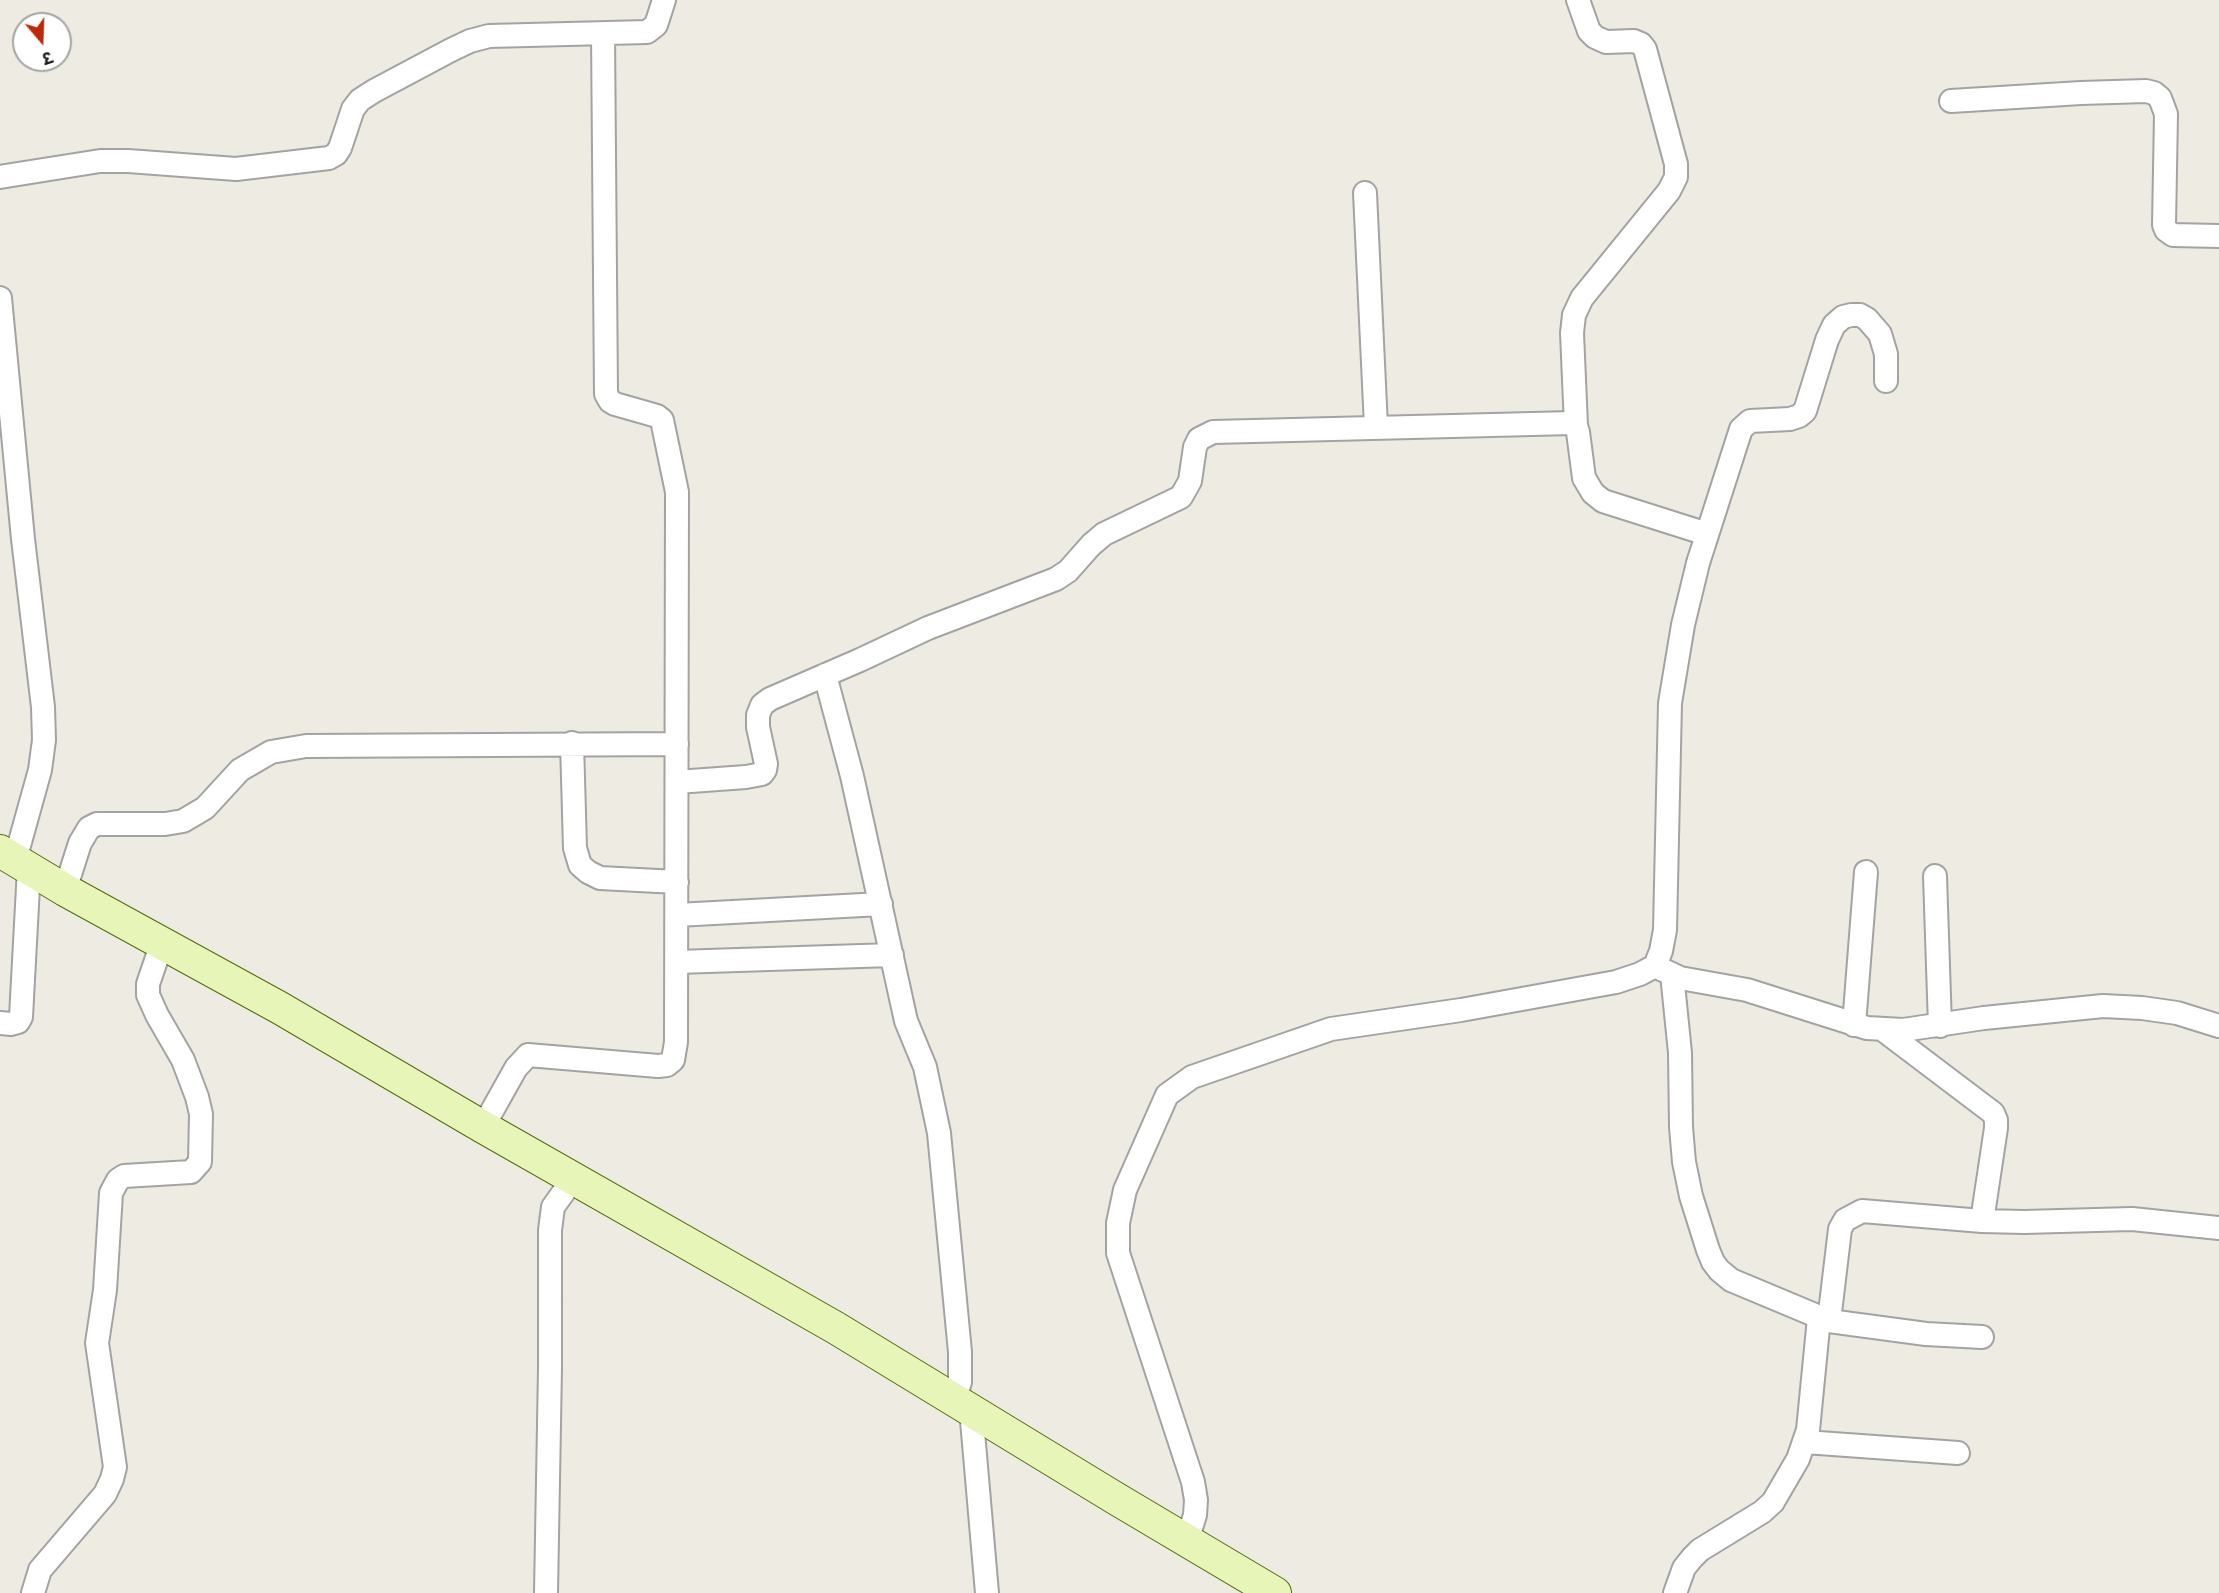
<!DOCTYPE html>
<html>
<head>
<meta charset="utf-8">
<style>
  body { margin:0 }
  #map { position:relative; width:2219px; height:1593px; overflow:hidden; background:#edebe2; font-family:Poppins,"Noto Sans Devanagari",sans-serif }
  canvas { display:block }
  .north { position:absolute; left:12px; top:12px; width:60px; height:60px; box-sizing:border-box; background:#fff; border:2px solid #a4a4a4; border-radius:50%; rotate:161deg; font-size:16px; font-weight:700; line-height:24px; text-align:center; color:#1c1c1c }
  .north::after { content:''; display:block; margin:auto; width:21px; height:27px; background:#bc280c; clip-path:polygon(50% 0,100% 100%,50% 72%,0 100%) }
</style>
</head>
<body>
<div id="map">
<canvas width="2219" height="1593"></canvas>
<div class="north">उ</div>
</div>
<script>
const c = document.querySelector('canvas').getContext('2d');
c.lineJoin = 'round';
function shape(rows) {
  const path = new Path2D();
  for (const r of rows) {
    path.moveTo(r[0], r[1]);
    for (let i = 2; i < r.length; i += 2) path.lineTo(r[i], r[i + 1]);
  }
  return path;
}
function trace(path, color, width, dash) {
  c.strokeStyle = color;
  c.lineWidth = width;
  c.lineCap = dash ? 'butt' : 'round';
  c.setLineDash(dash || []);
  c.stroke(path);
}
const street = shape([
  [1951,101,2081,93,2146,91,2154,93,2160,98,2166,114,2164,225,2166,230,2173,235,2219,236],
  [0,177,100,161,128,161,236,169,329,158,336,154,340,148,353,109,360,100,374,91,451,50,470,41,489,36,647,32,656,25,664,0],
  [1365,193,1376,427],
  [0,298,23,539,43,707,44,740,40,770,15,860],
  [1576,426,1572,333,1574,315,1582,298,1669,191,1676,177,1676,164,1645,49,1641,44,1634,41,1606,42,1595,37,1589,31,1578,0],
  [825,675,852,776,906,1021,925,1067,939,1133,960,1352,960,1382,955,1399],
  [572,743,575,848,580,865,588,872,600,878,677,882],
  [677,782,746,777,762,774,765,770,766,764,758,727,758,715,762,705,770,699,860,660,928,628,1056,579,1068,571,1091,545,1104,534,1181,497,1190,481,1195,447,1199,439,1213,432,1572,423,1576,426,1578,432,1584,478,1593,493,1603,501,1707,534],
  [1935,876,1940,1026],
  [65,890,80,843,89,828,97,824,165,824,183,821,205,808,240,770,271,752,306,746,677,744],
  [677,915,881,904],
  [677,962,892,955],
  [1661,969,1680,978,1747,990,1867,1028,1903,1030,1984,1018,2103,1006,2142,1008,2177,1013,2219,1026],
  [1672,974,1680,1053,1681,1127,1684,1162,1691,1196,1708,1250,1713,1262,1719,1270,1731,1280,1829,1321,1926,1334,1982,1337],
  [0,1023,11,1024,18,1022,21,1017,29,868],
  [1854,1025,1866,872],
  [1882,1029,1993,1113,1996,1120,1996,1128,1982,1221],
  [483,1127,516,1068,528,1055,658,1066,667,1065,673,1060,676,1042,677,492,662,420,657,416,615,404,610,401,606,394,603,34],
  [1829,1321,1840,1229,1845,1220,1862,1211,1982,1221,2024,1222,2132,1219,2219,1228],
  [971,1409,987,1593],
  [1805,1442,1958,1453],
  [1187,1541,1195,1515,1196,1500,1193,1482,1118,1253,1118,1223,1125,1190,1167,1095,1192,1077,1331,1029,1461,1010,1616,982,1640,974,1655,966,1661,951,1665,930,1670,703,1683,625,1698,563,1741,429,1750,421,1790,419,1799,416,1805,411,1827,340,1834,325,1843,317,1851,315,1860,315,1867,319,1880,334,1886,354,1886,381],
  [33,1593,40,1570,105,1494,112,1479,115,1467,97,1343,105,1290,111,1193,118,1180,124,1176,191,1172,200,1162,201,1114,197,1097,183,1060,157,1015,148,995,148,984,162,943],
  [546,1593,550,1368,550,1230,553,1207,573,1179],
  [1675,1593,1684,1568,1692,1558,1700,1550,1762,1512,1773,1502,1798,1459,1808,1430,1819,1318]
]);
const secondary = shape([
  [0,851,65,890,280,1008,483,1127,836,1328,1115,1498,1275,1593]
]);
trace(street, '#a3a3a3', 26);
trace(secondary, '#526b0b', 34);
trace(street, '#fff', 22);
trace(secondary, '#e8f5b8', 32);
</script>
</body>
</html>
